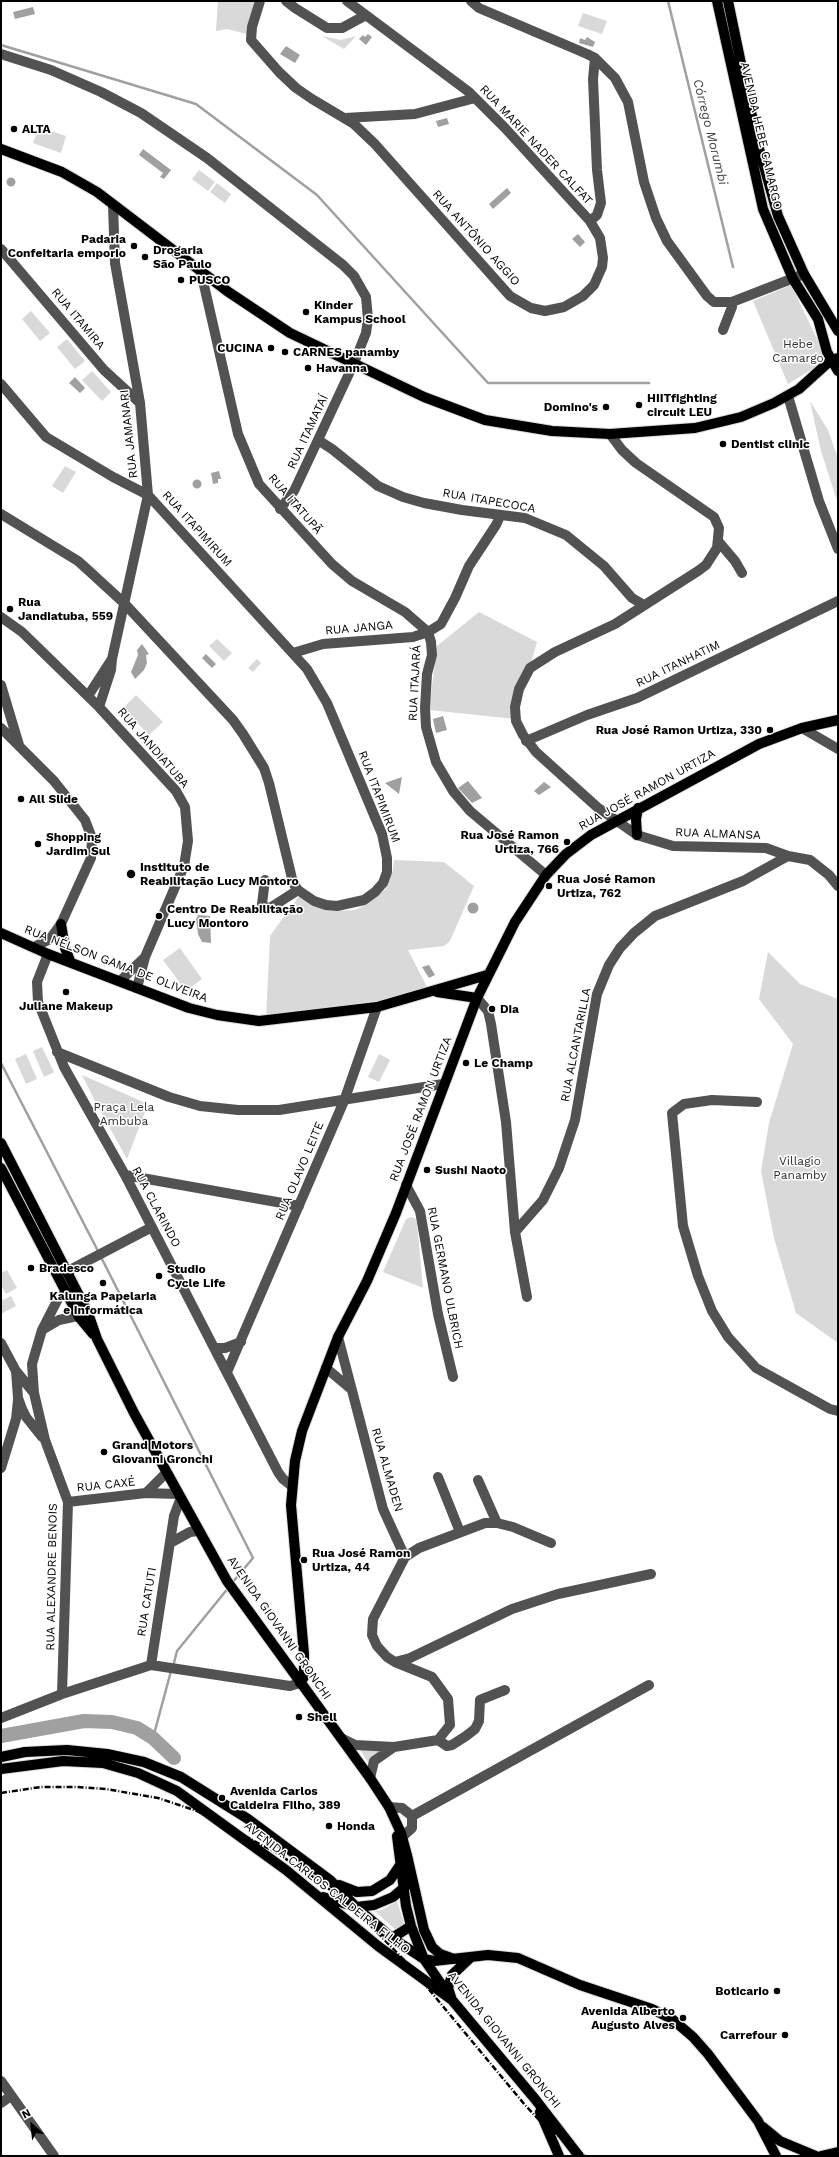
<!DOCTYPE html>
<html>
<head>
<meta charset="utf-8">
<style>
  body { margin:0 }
  #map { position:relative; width:839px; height:2157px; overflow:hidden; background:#fff; font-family:"Work Sans",sans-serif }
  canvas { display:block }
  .frame { position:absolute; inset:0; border:2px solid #000; pointer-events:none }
  .north { position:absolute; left:12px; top:2105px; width:40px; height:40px; -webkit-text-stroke:3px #fff; paint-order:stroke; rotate:333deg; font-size:11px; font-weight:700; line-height:16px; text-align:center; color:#000 }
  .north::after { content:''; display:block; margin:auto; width:14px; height:18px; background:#000; clip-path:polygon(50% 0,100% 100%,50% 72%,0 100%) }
</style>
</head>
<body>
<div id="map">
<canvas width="839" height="2157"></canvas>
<div class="frame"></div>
<div class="north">N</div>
</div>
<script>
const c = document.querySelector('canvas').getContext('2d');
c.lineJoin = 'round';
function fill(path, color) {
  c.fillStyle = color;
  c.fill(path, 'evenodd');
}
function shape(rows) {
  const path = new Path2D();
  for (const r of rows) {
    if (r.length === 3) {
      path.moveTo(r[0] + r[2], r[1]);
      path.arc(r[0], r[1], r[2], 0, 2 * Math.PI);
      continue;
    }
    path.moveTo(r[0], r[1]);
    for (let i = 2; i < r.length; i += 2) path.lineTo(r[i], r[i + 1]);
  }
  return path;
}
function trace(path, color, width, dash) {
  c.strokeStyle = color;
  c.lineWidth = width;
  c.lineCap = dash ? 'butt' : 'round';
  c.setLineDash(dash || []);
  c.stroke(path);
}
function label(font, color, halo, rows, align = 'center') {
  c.font = font + ' "Work Sans",sans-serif';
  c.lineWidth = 3;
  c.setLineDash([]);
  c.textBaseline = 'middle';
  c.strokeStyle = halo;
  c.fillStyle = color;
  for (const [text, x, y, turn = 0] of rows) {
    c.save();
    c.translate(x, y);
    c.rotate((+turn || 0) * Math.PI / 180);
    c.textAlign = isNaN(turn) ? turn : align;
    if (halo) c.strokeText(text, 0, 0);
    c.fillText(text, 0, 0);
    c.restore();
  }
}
fill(shape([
  [218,1,255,1,247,34,227,29,216,31],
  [583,13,607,21,602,34,578,26],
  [322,36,341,40,356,36,344,49],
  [39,127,66,136,61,153,33,143],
  [199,170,215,182,208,191,192,179],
  [217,183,231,194,225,203,210,192],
  [791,285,822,349,822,357,821,363,816,367,788,384,753,301],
  [31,311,50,333,40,341,22,319],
  [67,339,85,361,75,369,57,347],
  [92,371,111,392,102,401,82,380],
  [810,401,828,430,838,459,838,504,821,451],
  [65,466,76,472,63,493,52,486],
  [479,612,537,642,515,719,429,710,437,646],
  [217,639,232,653,224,661,209,646],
  [257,659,261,663,253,672,248,668],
  [136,695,163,722,149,735,123,708],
  [394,860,444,862,474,886,450,941,444,946,408,950,429,991,386,1002,266,1019,270,936,299,896,322,908,333,911,355,910,365,905,386,889,393,870],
  [180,948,202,979,186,991,163,960],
  [768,952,800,984,838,999,838,1343,796,1313,774,1238,761,1171,769,1123,793,1044,759,999],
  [42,1047,54,1072,44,1077,33,1051],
  [26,1054,37,1079,26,1084,15,1059],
  [379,1054,390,1060,379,1082,368,1077],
  [82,1075,148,1104,127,1159,96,1103],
  [411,1217,415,1218,417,1223,423,1288,383,1272,406,1219],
  [7,1270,17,1288,6,1294,1,1285,1,1273],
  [11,1296,16,1306,1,1314,1,1301],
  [359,1748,388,1749,369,1764],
  [397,1901,405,1927,397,1931,375,1911,382,1910]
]), '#d9d9d9');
fill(shape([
  [33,7,35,14,15,19,13,12],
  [368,34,372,37,366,45,359,39,363,35,365,37],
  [587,37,595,42,593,47,579,43,580,38,585,40],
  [286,46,300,55,295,63,280,54],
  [447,118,449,124,438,127,436,121],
  [143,149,171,170,164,179,160,177,163,173,139,155],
  [11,182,4.5],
  [507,188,511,193,493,209,489,204],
  [578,234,585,242,580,247,572,239],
  [75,377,85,388,80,393,69,383],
  [219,471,221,479,218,479,218,483,213,484,211,473],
  [197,484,4.5],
  [142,644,149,654,146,655,147,663,144,670,135,679,131,672,138,655,137,650],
  [206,654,216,664,212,668,202,658],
  [443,716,447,730,436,733,433,719],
  [402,777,399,794,385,783],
  [468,781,482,798,472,803,458,788],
  [544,782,551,787,539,795,534,791],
  [473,908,5.5],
  [198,915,210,916,211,943,202,942,198,934,196,919],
  [429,965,435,975,429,978,422,967]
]), '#a0a0a0');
trace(shape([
  [668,1,733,267],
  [1,45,196,104,317,195,488,383,649,383],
  [1,1063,99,1253],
  [101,1257,253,1558,232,1583],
  [173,1667,177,1651,229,1587],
  [153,1738,171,1671]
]), '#a0a0a0', 2.5);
trace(shape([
  [1,1736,84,1721,112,1722,137,1728,153,1738,174,1758]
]), '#a0a0a0', 14);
const major = shape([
  [717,1,763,209,793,279,818,319,827,352,838,371],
  [728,1,758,145,778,216,804,274,838,331],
  [1,149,62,172,97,192,227,291,290,333,424,397,485,420,552,431,610,434,695,428,741,417,774,403,799,389,831,360,838,358],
  [637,835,636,819,638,808],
  [61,924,65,948,71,963],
  [1,933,48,954,189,1008,217,1015,259,1021,377,1007,487,975],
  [437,992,477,998],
  [1,1143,88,1313,97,1339,134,1413,227,1581,370,1778,389,1807,401,1833,407,1855,424,1930,432,1947,440,1954,454,1959],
  [1,1168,79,1317,93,1334],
  [300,1683,304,1677,304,1654,291,1505,295,1461,302,1431,338,1337,367,1281,396,1213,477,998,515,922,546,875,566,854,591,835,759,744,802,728,838,720],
  [1,1757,25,1752,67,1750,107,1754,144,1762,181,1777,248,1819,330,1880,356,1907,392,1938,424,1959,434,1961,488,1955,518,1958,580,1985,652,2009,672,2019,693,2037,708,2054,758,2121,776,2156],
  [1,1769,63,1761,103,1763,138,1773,177,1791,286,1870,378,1946,452,2000],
  [397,1836,406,1906,411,1926,424,1959,452,2000,535,2099,579,2156],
  [339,1885,357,1892,372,1891,390,1880,400,1865],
  [323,1897,356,1907,374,1905,393,1897,407,1885],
  [392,1938,411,1926],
  [451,1997,448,1988,452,1975,471,1957],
  [540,2112,559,2156],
  [763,2127,780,2141,816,2156],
  [821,2156,838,2152]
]);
trace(major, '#dbdbdb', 12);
trace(shape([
  [260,1,252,27,251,40,279,72,296,88,312,99,354,124,374,143,510,296,531,308,545,311,564,307,583,296,594,285,602,267,603,258,600,238,590,221,597,215,601,203,597,170,593,79,595,58],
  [286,1,295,8,327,28,342,28,366,15],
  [347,1,469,92,505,128,590,221],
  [471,1,479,8,587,54,595,58,615,78,628,102,644,182,656,218,667,241,707,296,714,302,732,302],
  [1,54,51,70,101,92,141,113,207,158,343,265,354,276,366,297,368,319,366,333,354,363,294,491,280,509],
  [345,118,415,114,475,98],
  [1,249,104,370,140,403],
  [201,272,238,434,259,484,332,564,352,581,405,612,428,632,431,642,432,655,427,674,425,708,426,727,436,762,453,791,470,811,546,875],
  [723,330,732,307,732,302,804,274],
  [1,384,46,437,113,477,148,495,307,669,327,703,382,834,387,858,387,872,383,883,375,892,364,900,337,906,326,905,314,901,298,890,293,883,290,870,269,783,264,768,243,734,233,720,124,603,88,570,78,561,1,514],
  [788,396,819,501,838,549],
  [610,434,622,450,636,463,714,517,719,528,717,548,706,565,698,571,615,624,555,652,530,668,519,689,515,707,516,721,523,735,536,752,597,807,637,835,673,846,766,848,788,856,810,860,829,875,838,886],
  [318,440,332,449,378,486,403,497,424,503,462,510,525,518,566,535,604,566,632,598,644,605],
  [718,541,735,561,742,573],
  [1,617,22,632,99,707,176,791,185,807,188,841,184,866,145,957,137,988],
  [293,653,323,644,413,637,428,632,441,624,455,598,469,566,496,525,500,516],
  [1,685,19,745],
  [88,696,112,659],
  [99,707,111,670,112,659,148,495,140,403,115,263,113,205],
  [1,728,54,781,85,820,92,838,91,858,61,924,50,939,34,947],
  [802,728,838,749],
  [526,741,587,715,637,698,838,601],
  [265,880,262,904,265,907,270,908,298,890],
  [48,954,37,982,38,1002,64,1067,125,1175,278,1472,283,1479,292,1486],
  [120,981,144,958],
  [477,998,488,1011,491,1024,506,1122,515,1232,527,1297],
  [57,1052,169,1097,200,1106,238,1110,279,1110,443,1084],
  [757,1102,712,1100,684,1104,672,1113,683,1226,698,1276,712,1311,728,1337,756,1368,830,1409,838,1411],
  [125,1175,299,1206],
  [406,1185,420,1211,438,1314,453,1377],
  [515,1232,543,1200,559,1168,575,1120,597,994,609,965,620,948,634,933,655,916,743,881,788,856],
  [66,1272,152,1227],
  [42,1330,59,1320,87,1314],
  [338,1337,383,1509,405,1557],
  [1,1343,16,1371,34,1393,45,1440,68,1502,62,1694],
  [215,1348,225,1348,241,1342],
  [326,1368,351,1389],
  [16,1371,18,1398,22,1409,26,1417,42,1437],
  [227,1372,344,1101,377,1007],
  [34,1393,32,1364,42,1330,59,1297,73,1292,79,1295],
  [1,1468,16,1419,18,1400],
  [438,1477,460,1532],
  [478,1480,497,1523],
  [146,1493,166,1473],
  [68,1502,146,1493,177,1494],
  [170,1543,190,1532,198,1531],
  [551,1543,513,1527,497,1523,485,1523,419,1548,405,1557,373,1619,372,1635,377,1646,387,1657,395,1662,410,1658,512,1609,558,1594,651,1574],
  [151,1665,174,1516,180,1500],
  [1,1718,62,1694,151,1665,290,1686,300,1683],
  [341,1738,355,1745,394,1747,438,1740,450,1725,448,1699,432,1677,395,1662],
  [438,1740,447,1746,452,1745,466,1736,475,1729,479,1721,480,1700,505,1690],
  [370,1778,374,1761,394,1747],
  [389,1807,402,1808,412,1816,412,1828,402,1837],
  [412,1816,649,1685],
  [1,2081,54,2156],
  [1,2103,11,2096]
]), '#525252', 10);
trace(major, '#000', 10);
trace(shape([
  [1,1793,41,1787,77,1787,106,1789,158,1798,197,1811,277,1853,322,1883,370,1925,407,1963,525,2105,542,2123,585,2156]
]), '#000', 2.5, [6, 2, 1, 2]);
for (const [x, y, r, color] of [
  [14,129,4,"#000"],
  [134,246,4,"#000"],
  [145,257,4,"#000"],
  [181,280,4,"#000"],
  [306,312,4,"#000"],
  [271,348,4,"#000"],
  [285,352,4,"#000"],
  [308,368,4,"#000"],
  [639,405,4,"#000"],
  [606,407,4,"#000"],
  [723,444,4,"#000"],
  [10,609,4,"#000"],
  [770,730,4,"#000"],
  [21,799,4,"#000"],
  [567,842,4,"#000"],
  [38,844,4,"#000"],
  [131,874,5,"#000"],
  [549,886,4,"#000"],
  [159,916,4,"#000"],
  [66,992,4,"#000"],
  [492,1009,4,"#000"],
  [466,1063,4,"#000"],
  [427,1170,4,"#000"],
  [31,1268,4,"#000"],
  [159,1276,4,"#000"],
  [103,1283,4,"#000"],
  [104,1452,4,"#000"],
  [304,1560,4,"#000"],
  [299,1717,4,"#000"],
  [222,1798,4,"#000"],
  [329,1826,4,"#000"],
  [777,1991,4,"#000"],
  [683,2018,4,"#000"],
  [785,2035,4,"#000"]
]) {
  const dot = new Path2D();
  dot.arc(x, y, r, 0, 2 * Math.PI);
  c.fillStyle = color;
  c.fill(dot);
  trace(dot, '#fff', 1.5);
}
label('bold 12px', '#000', '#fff', [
  ["ALTA",22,129],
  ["Padaria",126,239,"right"],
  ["Confeitaria emporio",126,253,"right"],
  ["Drogaria",153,250],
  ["São Paulo",153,264],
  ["PUSCO",189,280],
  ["Kinder",314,305],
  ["Kampus School",314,319],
  ["CUCINA",263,348,"right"],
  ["CARNES panamby",293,352],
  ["Havanna",316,368],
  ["HIITfighting",647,398],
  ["circuit LEU",647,412],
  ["Domino's",598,407,"right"],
  ["Dentist clinic",731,444],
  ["Rua",18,602],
  ["Jandiatuba, 559",18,616],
  ["Rua José Ramon Urtiza, 330",762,730,"right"],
  ["All Slide",29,799],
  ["Rua José Ramon",559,835,"right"],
  ["Urtiza, 766",559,849,"right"],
  ["Shopping",46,837],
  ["Jardim Sul",46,851],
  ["Instituto de",140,867],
  ["Reabilitação Lucy Montoro",140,881],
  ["Rua José Ramon",557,879],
  ["Urtiza, 762",557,893],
  ["Centro De Reabilitação",167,909],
  ["Lucy Montoro",167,923],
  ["Juliane Makeup",66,1006,"center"],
  ["Dia",500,1009],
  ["Le Champ",474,1063],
  ["Sushi Naoto",435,1170],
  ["Bradesco",39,1268],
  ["Studio",167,1269],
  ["Cycle Life",167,1283],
  ["Kalunga Papelaria",103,1296,"center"],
  ["e Informática",103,1310,"center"],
  ["Grand Motors",112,1445],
  ["Giovanni Gronchi",112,1459],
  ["Rua José Ramon",312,1553],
  ["Urtiza, 44",312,1567],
  ["Shell",307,1717],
  ["Avenida Carlos",230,1791],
  ["Caldeira Filho, 389",230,1805],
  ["Honda",337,1826],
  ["Boticario",769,1991,"right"],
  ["Avenida Alberto",675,2011,"right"],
  ["Augusto Alves",675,2025,"right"],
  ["Carrefour",777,2035,"right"]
], 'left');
label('12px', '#000', '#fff', [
  ["AVENIDA HEBE CAMARGO",761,136,77],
  ["RUA MARIE NADER CALFAT",536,145,47],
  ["RUA ANTÔNIO AGGIO",476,238,48],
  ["RUA ITAMIRA",78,319,50],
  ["RUA ITAMATAÍ",308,432,-65],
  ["RUA JAMANARI",129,434,-96],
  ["RUA ITAPECOCA",489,501,10],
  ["RUA ITATUPÃ",295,504,49],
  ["RUA ITAPIMIRUM",197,529,48],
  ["RUA JANGA",359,628,-5],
  ["RUA ITANHATIM",678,664,-26],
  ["RUA ITAJARÁ",415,683,-87],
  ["RUA JANDIATUBA",153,748,49],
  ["RUA JOSÉ RAMON URTIZA",647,790,-29],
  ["RUA ITAPIMIRUM",379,797,69],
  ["RUA ALMANSA",718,834,2],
  ["RUA NÉLSON GAMA DE OLIVEIRA",116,964,21],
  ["RUA ALCANTARILLA",576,1045,-79],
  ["RUA JOSÉ RAMON URTIZA",421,1109,-69],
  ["RUA OLAVO LEITE",300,1171,-67],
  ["RUA CLARINDO",156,1207,62],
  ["RUA GERMANO ULBRICH",445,1278,79],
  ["RUA ALMADEN",387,1470,74],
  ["RUA CAXÉ",106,1485,-6],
  ["RUA ALEXANDRE BENOIS",52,1577,-89],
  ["RUA CATUTI",147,1602,-81],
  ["AVENIDA GIOVANNI GRONCHI",279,1628,55],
  ["AVENIDA CARLOS CALDEIRA FILHO",327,1888,38],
  ["AVENIDA GIOVANNI GRONCHI",504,2040,51]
]);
label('12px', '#303030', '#fff', [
  ["Hebe",798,344],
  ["Camargo",798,358],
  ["Praça Lela",124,1107],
  ["Ambuba",124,1121],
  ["Villagio",800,1161],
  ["Panamby",800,1175]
]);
label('italic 13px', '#414141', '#fff', [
  ["Córrego Morumbi",710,132,76]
]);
</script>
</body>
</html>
